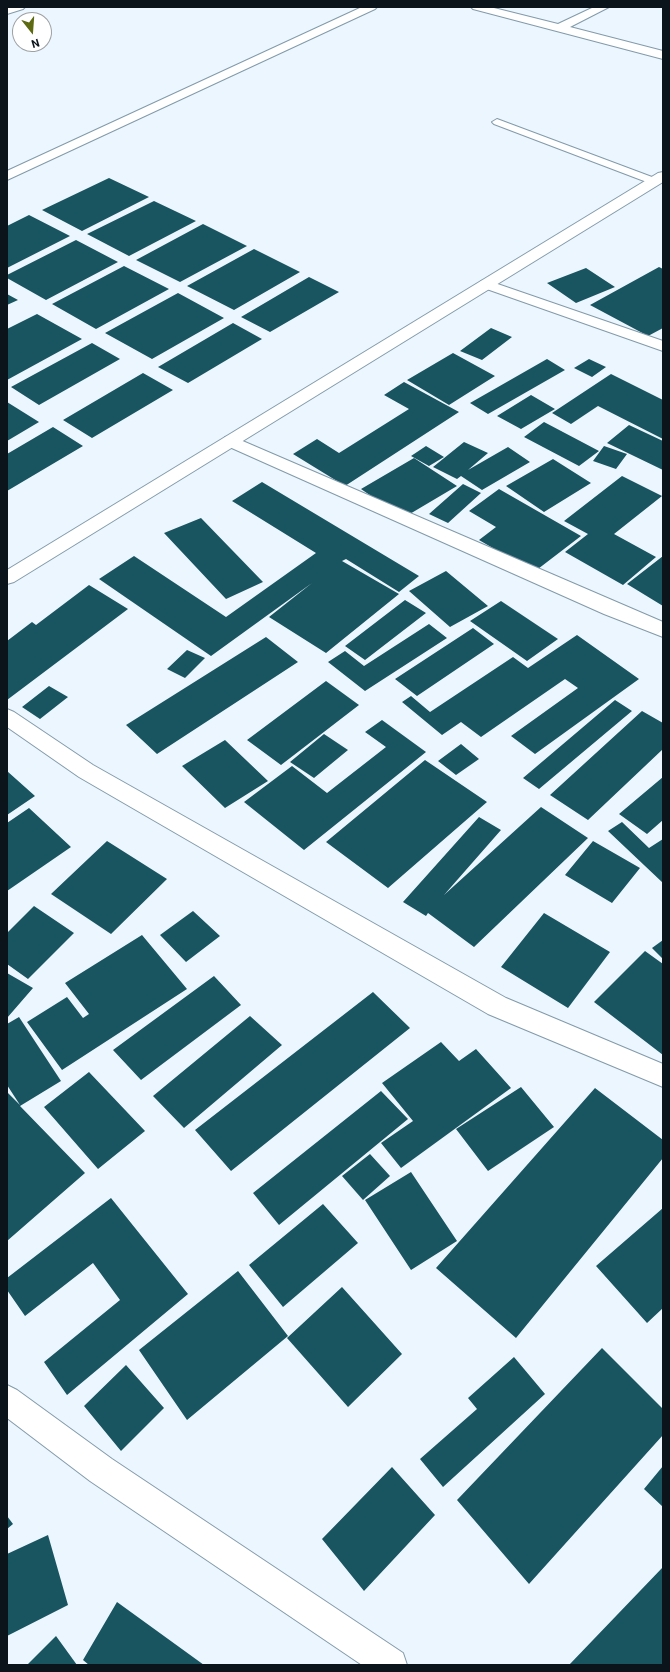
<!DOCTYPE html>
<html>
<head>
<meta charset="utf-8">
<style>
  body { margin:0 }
  #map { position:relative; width:670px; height:1672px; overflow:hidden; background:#ecf6fe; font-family:Roboto,sans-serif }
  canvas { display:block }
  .frame { position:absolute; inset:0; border:8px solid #0c141b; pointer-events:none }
  .north { position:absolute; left:12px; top:12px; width:40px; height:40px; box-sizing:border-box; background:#fff; border:1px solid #9ea1a4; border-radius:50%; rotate:163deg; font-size:11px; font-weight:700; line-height:16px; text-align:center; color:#0c141b }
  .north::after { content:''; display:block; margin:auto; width:14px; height:18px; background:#5d6a11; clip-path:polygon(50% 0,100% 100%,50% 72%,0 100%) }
</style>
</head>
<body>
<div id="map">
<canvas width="670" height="1672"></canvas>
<div class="frame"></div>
<div class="north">N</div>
</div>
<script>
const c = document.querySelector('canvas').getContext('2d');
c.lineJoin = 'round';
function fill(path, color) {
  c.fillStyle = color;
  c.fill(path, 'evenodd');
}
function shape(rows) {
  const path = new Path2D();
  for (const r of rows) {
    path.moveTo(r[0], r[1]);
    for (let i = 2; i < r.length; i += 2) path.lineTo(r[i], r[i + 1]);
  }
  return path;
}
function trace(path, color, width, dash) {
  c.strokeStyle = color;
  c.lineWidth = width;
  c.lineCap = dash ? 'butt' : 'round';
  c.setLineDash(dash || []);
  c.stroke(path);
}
fill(shape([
  [109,178,149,197,82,231,42,210],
  [154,201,196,221,129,256,87,234],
  [29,215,70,236,7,268,7,226],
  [203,224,247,246,180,282,136,260],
  [76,240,118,262,46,300,7,278,7,275],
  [254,249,300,272,234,310,187,286],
  [124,266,169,289,96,329,52,304],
  [659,267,663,269,663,328,648,336,590,305],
  [586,268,615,287,576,303,547,283],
  [309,277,339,292,270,332,241,317],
  [178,293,224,318,152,359,105,333],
  [7,294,18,300,7,305],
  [37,314,82,339,7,380,7,329],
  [233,323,262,339,188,383,158,367],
  [491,328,512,337,482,360,460,351],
  [92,343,120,359,39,405,11,387],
  [453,353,495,376,449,405,407,380],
  [547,359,565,370,488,414,470,403],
  [589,359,606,367,592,377,574,368],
  [143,373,173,390,92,438,63,420],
  [611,374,663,400,663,439,598,406,571,424,552,413],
  [404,382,459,412,345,486,293,454,317,439,339,453,409,409,384,395],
  [531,395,555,409,521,429,497,416],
  [7,402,39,422,7,441],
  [544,422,599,451,579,466,524,437],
  [629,425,663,441,663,470,607,443],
  [53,427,83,446,7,491,7,454],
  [464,442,488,453,468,470,508,447,530,462,482,490,461,476,457,479,433,467],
  [426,446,444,457,429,466,411,456],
  [604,446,627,454,616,469,593,461],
  [414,458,457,486,403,518,361,489],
  [553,459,591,483,544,512,506,486],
  [622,476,662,496,614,534,656,557,623,585,565,552,588,534,564,521],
  [262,482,419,576,399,592,346,559,342,561,399,594,326,653,269,617,312,583,211,656,99,579,134,556,226,617,316,553,232,501],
  [463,484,481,493,448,523,429,514],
  [499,489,581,536,534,572,479,540,496,527,469,511],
  [201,518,263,582,226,599,164,533],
  [663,556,663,606,627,584],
  [446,571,488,606,450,627,409,591],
  [89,585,128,609,7,700,7,641,32,622,36,625],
  [405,600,426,613,365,660,345,646],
  [501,601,558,639,527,661,470,621],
  [429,624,447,638,365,691,328,662,345,651,364,666],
  [473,628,494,644,417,696,395,679],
  [577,635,639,679,535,754,511,736,578,688,565,679,481,737,461,722,442,735,402,702,411,696,430,712,513,657,528,668],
  [266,637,298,662,157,754,126,725],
  [187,650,205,658,185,678,167,669],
  [326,681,359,705,281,765,247,740],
  [49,686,68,697,40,719,22,707],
  [615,700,632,711,539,789,523,778],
  [642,711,663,723,663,749,588,820,550,795],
  [382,720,426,752,304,850,244,802,292,766,327,793,386,747,365,732],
  [324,734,348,750,314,778,290,762],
  [225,740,268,781,225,808,182,766],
  [461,744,479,759,456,775,438,761],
  [425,760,487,802,388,888,326,842],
  [7,771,35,796,7,815],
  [663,777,663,820,647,834,619,814],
  [541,807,588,838,474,947,428,913,426,916,403,902,479,817,501,830,444,895],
  [29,808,71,847,7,891,7,823],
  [622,822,649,848,663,839,663,883,608,831],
  [107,841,167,879,111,934,51,894],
  [593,841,640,868,612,903,565,875],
  [34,906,74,933,28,979,7,964,7,933],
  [193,911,220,936,186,962,160,935],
  [544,913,610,952,568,1008,501,967],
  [142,935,187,989,62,1070,27,1022,67,997,83,1018,89,1014,65,983],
  [663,940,663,959,652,948],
  [645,951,663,964,663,1055,594,1002],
  [7,973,33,988,7,1018],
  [214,976,241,1005,141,1080,113,1050],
  [373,992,410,1028,231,1171,195,1130],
  [250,1016,282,1045,184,1128,153,1096],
  [19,1017,61,1081,20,1106,85,1173,7,1241,7,1092,20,1105,7,1085,7,1024],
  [441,1042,459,1061,476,1049,511,1088,401,1168,381,1143,413,1121,382,1083],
  [89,1072,145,1131,98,1169,44,1107],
  [521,1087,554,1127,488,1171,456,1129],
  [595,1088,663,1140,663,1158,516,1338,436,1268],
  [381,1091,408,1119,279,1225,253,1193],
  [370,1154,390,1176,363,1200,342,1176],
  [411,1172,457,1241,411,1270,365,1200],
  [111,1198,188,1294,67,1395,44,1362,120,1300,93,1263,25,1316,7,1290,7,1278],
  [323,1204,358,1243,283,1307,249,1265],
  [663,1208,663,1308,647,1323,596,1266],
  [238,1271,288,1336,187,1420,139,1350],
  [342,1287,402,1354,348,1407,287,1338],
  [602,1348,663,1409,663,1435,529,1584,457,1500],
  [514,1357,545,1394,443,1487,420,1459,477,1409,468,1398],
  [126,1365,164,1408,121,1451,84,1406],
  [663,1466,663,1507,644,1489],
  [392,1467,435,1515,364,1591,322,1539],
  [7,1516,13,1524,7,1529],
  [48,1535,68,1605,7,1636,7,1554],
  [663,1567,663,1665,569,1665],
  [117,1602,204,1665,89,1665,83,1660],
  [56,1636,77,1665,27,1665]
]), '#195461');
const service = shape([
  [497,119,660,180,661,182,656,185,652,184,494,124,492,122,497,119]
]);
const minor = shape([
  [7,7,25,7,23,9,7,14,7,7],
  [362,7,377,7,375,9,7,180,7,171,362,7],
  [471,7,490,7,558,24,594,7,609,7,570,27,663,51,663,59,473,9,471,7],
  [486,280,663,341,663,351,481,287,479,284,481,281,486,280],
  [231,436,663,622,663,637,604,614,225,445,223,441,225,437,231,436],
  [7,709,14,712,93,765,506,998,663,1064,663,1087,488,1014,79,777,7,727,7,709],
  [7,1385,17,1390,112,1459,403,1653,407,1665,362,1665,90,1481,7,1418,7,1385]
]);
const tertiary = shape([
  [663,172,663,182,14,582,7,584,7,570,658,173,663,172]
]);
trace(service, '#829aab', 2);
trace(minor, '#829aab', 2);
trace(tertiary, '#829aab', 2);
fill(service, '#fff');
fill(minor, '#fff');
fill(tertiary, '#fff');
</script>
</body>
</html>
